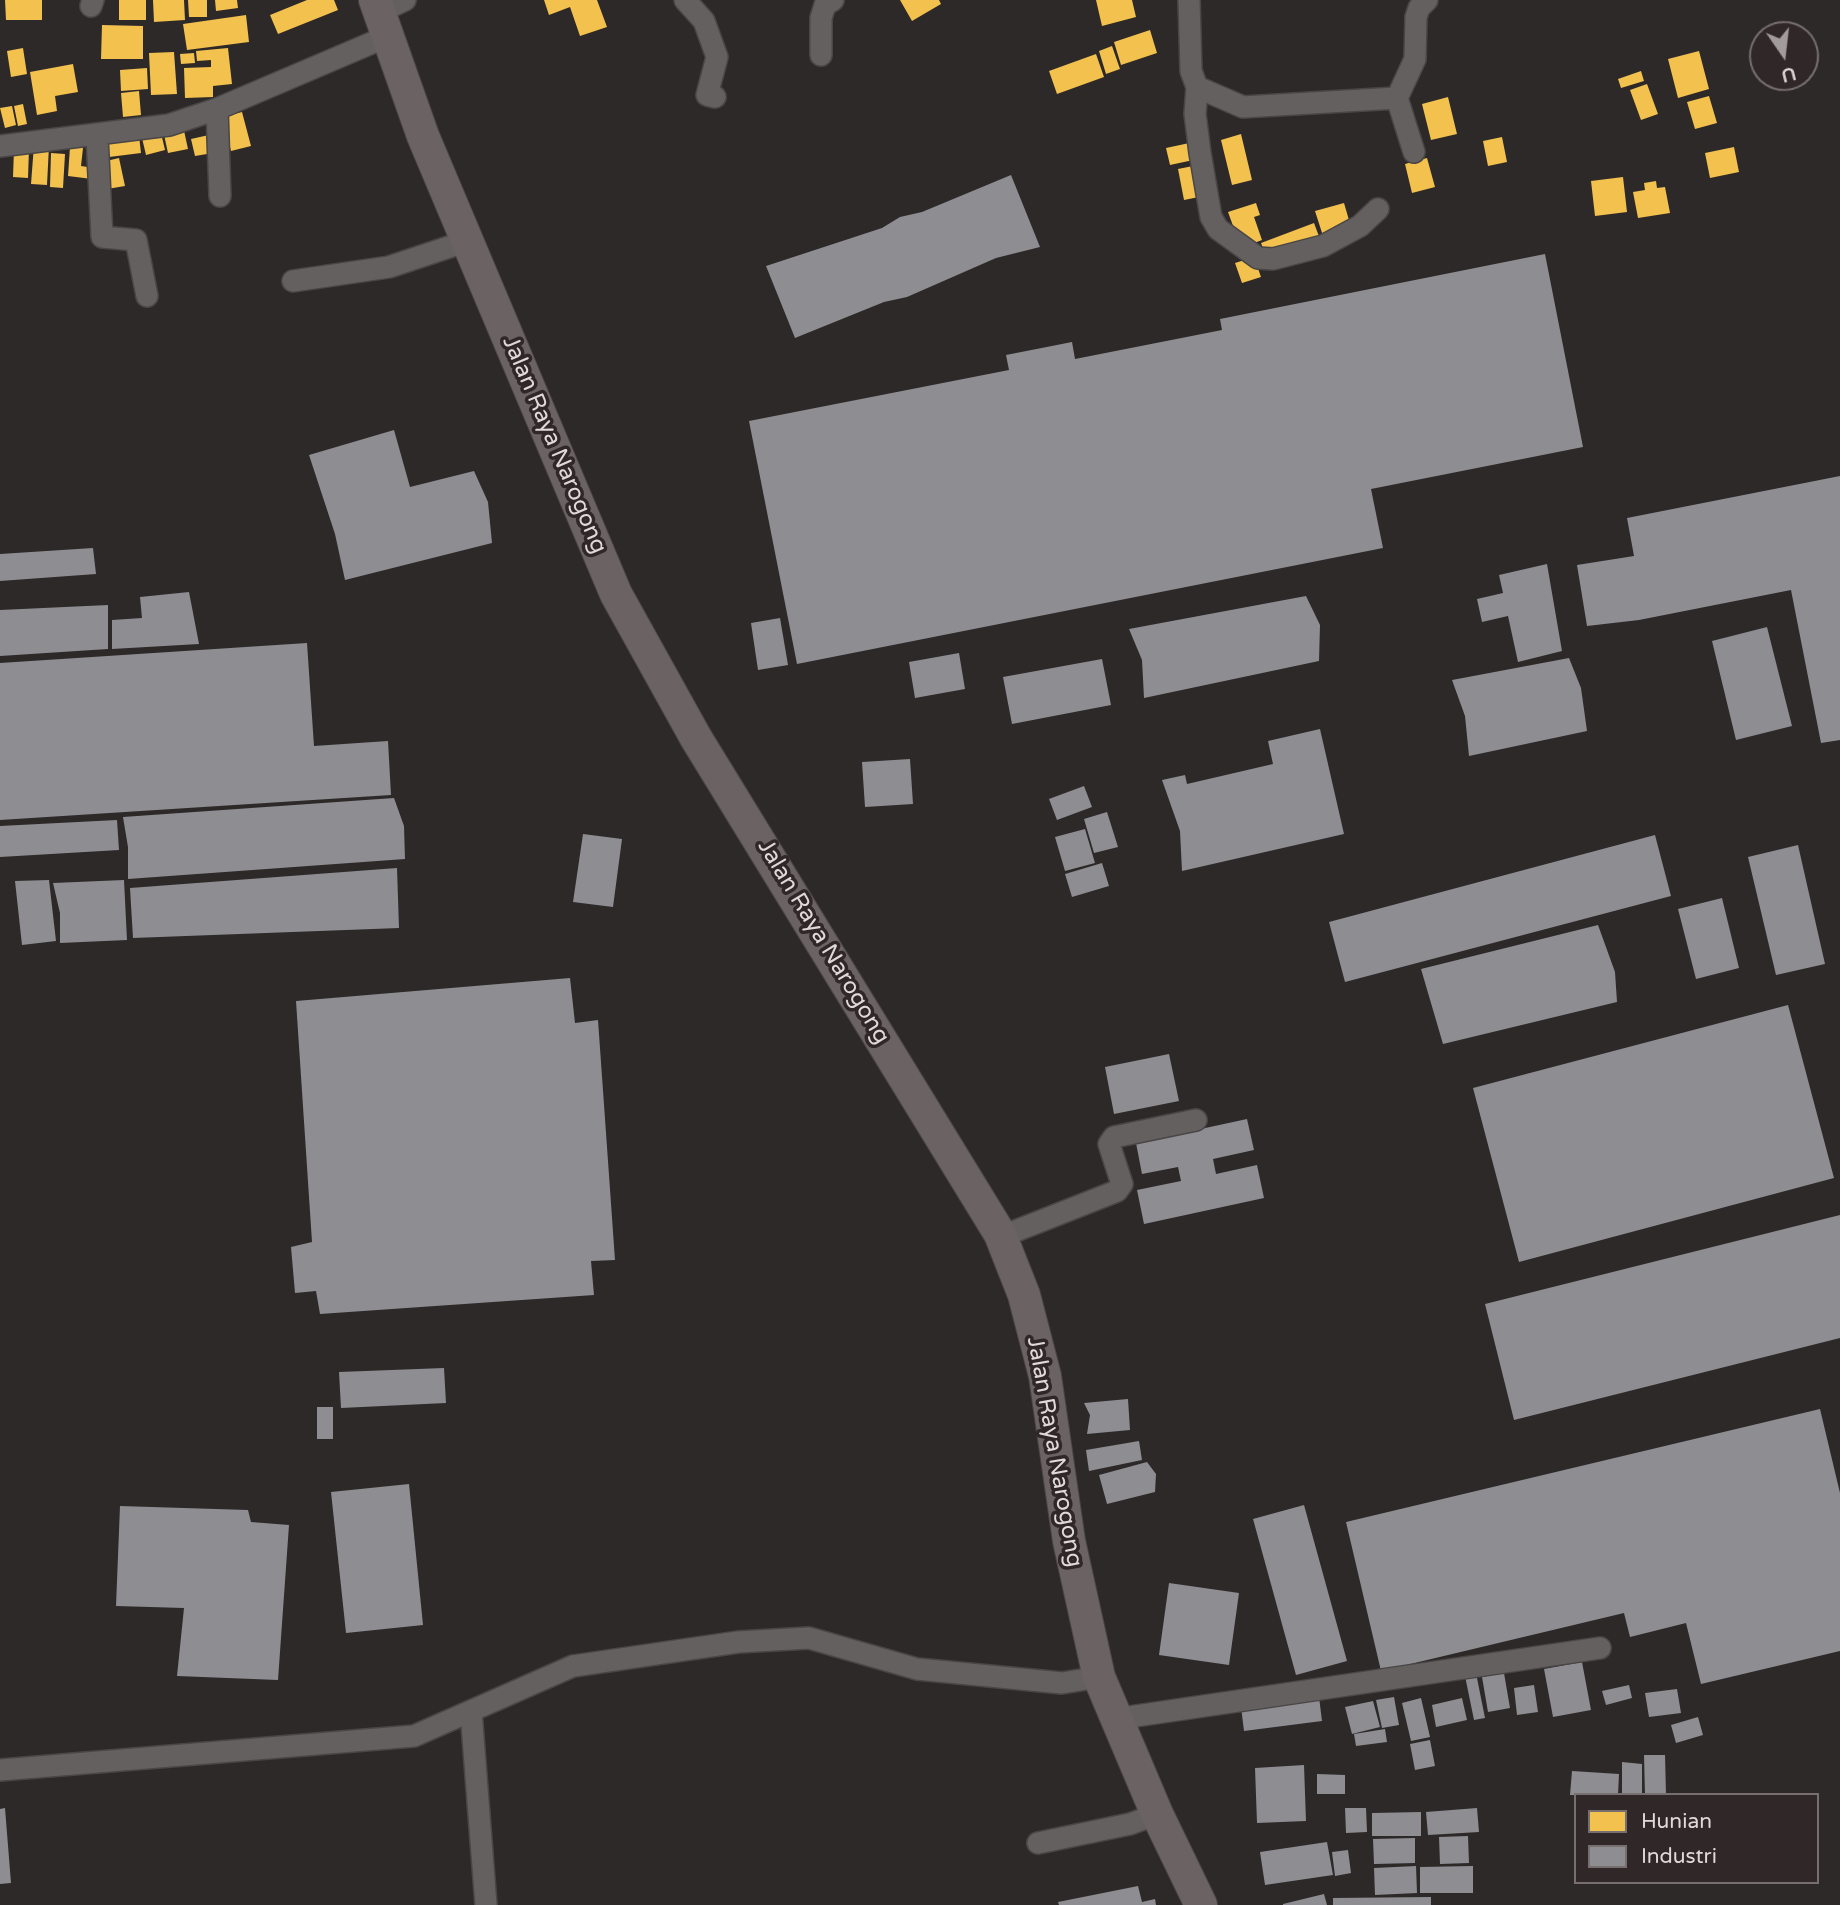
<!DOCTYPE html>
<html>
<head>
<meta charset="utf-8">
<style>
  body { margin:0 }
  #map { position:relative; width:1840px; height:1905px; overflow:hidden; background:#2e2929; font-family:"Varela Round",sans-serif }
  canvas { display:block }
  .legend { position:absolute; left:1574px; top:1793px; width:245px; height:91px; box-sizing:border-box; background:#302728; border:2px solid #766e6f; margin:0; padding:9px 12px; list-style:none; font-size:21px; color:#dfd9d9 }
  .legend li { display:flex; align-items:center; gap:14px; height:35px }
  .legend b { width:35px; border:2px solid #766e6f }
  .north { position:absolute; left:1749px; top:21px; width:70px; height:70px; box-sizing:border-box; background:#302728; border:2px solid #766e6f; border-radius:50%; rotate:166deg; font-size:19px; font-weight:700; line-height:28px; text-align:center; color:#dfd9d9 }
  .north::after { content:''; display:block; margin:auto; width:24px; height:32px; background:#a19b9b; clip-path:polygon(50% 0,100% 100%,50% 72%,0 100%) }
</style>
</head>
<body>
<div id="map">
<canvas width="1840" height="1905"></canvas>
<ul class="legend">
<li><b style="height:19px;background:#f2c14e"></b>Hunian</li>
<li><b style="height:19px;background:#8d8d92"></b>Industri</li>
</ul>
<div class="north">U</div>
</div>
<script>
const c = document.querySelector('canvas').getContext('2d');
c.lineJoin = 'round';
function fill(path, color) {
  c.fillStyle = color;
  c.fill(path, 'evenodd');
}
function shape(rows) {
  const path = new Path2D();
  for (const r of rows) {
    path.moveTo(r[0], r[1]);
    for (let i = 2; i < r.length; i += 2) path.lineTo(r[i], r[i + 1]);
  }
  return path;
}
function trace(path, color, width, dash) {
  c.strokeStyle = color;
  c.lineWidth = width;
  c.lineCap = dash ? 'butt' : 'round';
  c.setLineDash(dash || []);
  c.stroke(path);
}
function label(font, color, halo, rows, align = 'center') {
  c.font = font + ' "Varela Round",sans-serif';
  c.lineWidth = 7;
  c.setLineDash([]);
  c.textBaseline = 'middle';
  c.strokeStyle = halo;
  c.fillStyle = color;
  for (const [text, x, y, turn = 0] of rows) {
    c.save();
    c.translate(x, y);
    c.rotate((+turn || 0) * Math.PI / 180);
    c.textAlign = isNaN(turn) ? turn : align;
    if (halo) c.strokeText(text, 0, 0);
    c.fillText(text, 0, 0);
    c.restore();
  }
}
fill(shape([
  [5,0,42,0,42,20,6,20],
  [119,0,146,0,146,20,119,20],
  [153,0,184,0,185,20,154,22],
  [188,0,207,0,207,17,189,17],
  [215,0,237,0,238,8,216,11],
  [307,0,334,0,338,10,278,34,270,15],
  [544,0,597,0,607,27,580,36,570,7,549,15],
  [900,0,939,0,941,4,912,21],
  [1096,0,1132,0,1136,17,1102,26],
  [246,15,249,42,187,50,183,24],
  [102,25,143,26,143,59,101,59],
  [1150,30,1157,53,1121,65,1114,42],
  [1112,46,1120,69,1106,74,1099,51],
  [23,48,27,74,11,77,7,51],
  [228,48,232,84,213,86,213,97,185,98,184,68,211,67,211,60,197,61,196,51],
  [1699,51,1709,89,1678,98,1668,59],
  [174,52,177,94,151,95,149,53],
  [194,53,195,63,181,64,180,54],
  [1096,54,1104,77,1057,94,1049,71],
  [73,64,78,92,55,96,57,111,37,115,30,72],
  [147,68,148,89,121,91,120,70],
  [1641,71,1644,81,1621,88,1618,79],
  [1647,84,1658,114,1641,120,1630,90],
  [139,91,141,115,123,117,121,93],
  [1709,96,1717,123,1695,129,1687,102],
  [1448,97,1457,134,1431,140,1422,104],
  [23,104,27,124,18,126,14,106],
  [12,106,16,125,5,128,0,108],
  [242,112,251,146,231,151,222,117],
  [183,126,188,149,168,153,163,130],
  [161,133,165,150,146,155,142,138],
  [1241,134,1252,180,1232,185,1221,140],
  [209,135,213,153,195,156,191,139],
  [139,136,141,153,101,158,99,141],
  [1502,137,1507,162,1488,166,1483,141],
  [1194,142,1198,159,1170,165,1166,148],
  [34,145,49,146,47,185,31,184],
  [70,147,83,148,81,166,94,168,92,179,68,176],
  [1734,147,1739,172,1710,178,1705,153],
  [14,149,29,149,28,178,13,177],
  [51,153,65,154,63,188,50,187],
  [119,158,125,186,107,189,102,162],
  [1427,158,1435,187,1412,193,1405,164],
  [1198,165,1204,196,1184,200,1178,169],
  [1623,177,1627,212,1595,216,1591,181],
  [1656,181,1657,188,1665,187,1670,213,1638,218,1633,192,1645,190,1644,183],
  [1256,203,1260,215,1254,217,1262,240,1241,248,1228,212],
  [1344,203,1351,227,1323,236,1315,211],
  [1314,223,1320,239,1267,258,1261,243],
  [1254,257,1261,277,1242,283,1235,263]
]), '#f2c14e');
fill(shape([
  [1011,175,1040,247,996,258,907,297,884,302,795,338,766,266,882,228,900,217,922,212],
  [1545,254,1583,447,1371,489,1383,548,797,664,749,421,1009,370,1006,355,1072,342,1075,359,1222,330,1220,319],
  [394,430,410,487,474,471,488,502,492,543,345,580,335,534,309,455],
  [1840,476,1840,740,1821,743,1791,590,1639,620,1587,626,1577,565,1634,556,1627,518],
  [93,548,96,574,0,581,0,554],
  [1547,564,1562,651,1518,662,1508,616,1482,622,1477,599,1503,593,1499,575],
  [189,592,199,644,112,649,112,620,142,618,140,597],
  [1306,596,1320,625,1319,661,1144,698,1142,660,1129,629],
  [108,605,108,649,0,656,0,610],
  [780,618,788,665,758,670,751,623],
  [1767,627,1792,726,1736,740,1712,641],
  [307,643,314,746,388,741,391,795,0,820,0,663],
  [959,653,965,689,915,698,909,662],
  [1569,658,1581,688,1587,731,1469,756,1465,716,1452,680],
  [1102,659,1111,705,1012,724,1003,677],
  [1320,729,1344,834,1182,871,1180,831,1162,780,1185,775,1187,784,1273,764,1268,741],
  [910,759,913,804,865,807,862,762],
  [1084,786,1092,807,1057,820,1049,799],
  [394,798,404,826,405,859,128,879,128,847,123,817],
  [1107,812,1118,847,1094,853,1084,819],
  [117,820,119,850,0,857,0,826],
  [1085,829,1095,863,1065,871,1055,837],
  [583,834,622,839,613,907,573,902],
  [1655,835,1671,896,1345,982,1329,922],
  [1798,845,1825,964,1776,975,1748,857],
  [1102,863,1109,886,1072,897,1065,874],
  [397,868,399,928,133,938,130,888],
  [49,880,56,941,22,945,15,881],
  [124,880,127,940,60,943,60,913,53,883],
  [1722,898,1739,968,1696,979,1678,909],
  [1598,925,1615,972,1617,1002,1443,1044,1421,969],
  [570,978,575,1023,598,1020,615,1260,591,1261,594,1295,320,1314,316,1291,295,1293,291,1247,312,1242,296,1001],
  [1788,1005,1834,1178,1519,1262,1473,1088],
  [1169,1054,1179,1101,1114,1114,1105,1067],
  [1247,1119,1254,1150,1213,1159,1216,1174,1257,1165,1264,1198,1144,1224,1137,1190,1181,1181,1178,1167,1142,1174,1136,1143],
  [1840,1215,1840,1338,1514,1420,1485,1304],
  [444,1368,446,1403,341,1408,339,1372],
  [1128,1399,1130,1430,1087,1434,1090,1415,1084,1403],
  [317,1407,333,1407,333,1439,317,1439],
  [1820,1409,1840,1493,1840,1651,1701,1684,1686,1623,1630,1637,1624,1613,1381,1671,1346,1522],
  [1139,1441,1142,1460,1089,1471,1086,1450],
  [1147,1462,1156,1474,1155,1492,1107,1504,1099,1475],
  [409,1484,423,1625,346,1633,331,1492],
  [1304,1505,1347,1661,1296,1675,1253,1519],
  [120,1506,248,1510,251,1522,289,1525,278,1680,177,1676,184,1608,116,1606],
  [1169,1583,1239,1593,1229,1665,1159,1655],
  [1582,1662,1591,1710,1553,1717,1544,1669],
  [1476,1673,1485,1718,1474,1720,1465,1676],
  [1504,1673,1510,1708,1488,1712,1482,1677],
  [1534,1685,1538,1712,1517,1715,1514,1688],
  [1629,1685,1632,1698,1606,1705,1602,1691],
  [1677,1689,1681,1713,1649,1717,1645,1693],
  [1319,1697,1322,1721,1244,1731,1241,1707],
  [1394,1697,1399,1725,1382,1728,1376,1700],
  [1421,1698,1430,1737,1411,1741,1402,1703],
  [1462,1698,1467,1720,1436,1727,1432,1705],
  [1373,1701,1380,1727,1352,1734,1345,1707],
  [1698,1717,1703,1735,1676,1743,1671,1725],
  [1385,1729,1387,1742,1356,1746,1354,1734],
  [1430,1740,1435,1766,1415,1770,1410,1744],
  [1644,1755,1665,1755,1666,1795,1645,1795],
  [1622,1762,1642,1764,1642,1795,1622,1795],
  [1304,1765,1306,1821,1257,1823,1255,1768],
  [1572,1771,1619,1774,1618,1795,1570,1795],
  [1317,1774,1345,1775,1345,1794,1317,1794],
  [5,1808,11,1883,0,1884,0,1809],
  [1345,1808,1366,1808,1367,1832,1346,1833],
  [1477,1808,1479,1832,1428,1835,1426,1812],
  [1421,1812,1421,1836,1372,1836,1372,1813],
  [1468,1836,1469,1863,1440,1864,1439,1837],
  [1415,1838,1415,1863,1374,1864,1373,1839],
  [1327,1842,1333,1875,1265,1885,1260,1852],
  [1348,1850,1351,1873,1335,1876,1332,1852],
  [1416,1866,1417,1893,1375,1895,1374,1868],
  [1473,1866,1473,1893,1420,1893,1420,1867],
  [1138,1886,1142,1902,1155,1899,1156,1905,1059,1905,1058,1902],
  [1324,1894,1327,1905,1283,1905,1283,1904],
  [1431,1897,1431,1905,1333,1905,1333,1898]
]), '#8d8d92');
const minor = shape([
  [685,0,704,21,717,57,707,95,715,97],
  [1189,0,1191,71,1197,87,1195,114,1200,153,1211,217,1218,229,1258,258,1273,259,1323,246,1360,226,1378,209],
  [91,6,93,0],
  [380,12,405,0],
  [821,55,821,18,825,5,833,0],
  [1197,87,1243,107,1397,98,1415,59,1416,17,1419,8,1427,0],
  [1397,98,1414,152],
  [217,109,220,196],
  [97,136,102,237,136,240,147,296],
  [0,146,169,125,217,109,388,36],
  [293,281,389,267,470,240],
  [1000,1234,1013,1232,1117,1191,1122,1184,1109,1144,1114,1137,1196,1120],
  [471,1711,486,1905],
  [1115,1719,1600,1648],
  [0,1770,414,1736,573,1666,738,1642,809,1638,917,1669,1062,1683,1099,1677],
  [1038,1843,1130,1824,1157,1814]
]);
const primary = shape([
  [375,0,423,136,616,594,696,738,1000,1234,1024,1295,1045,1376,1069,1541,1099,1677,1157,1814,1201,1905]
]);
trace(minor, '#4a4646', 24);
trace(primary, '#4a4646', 34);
trace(minor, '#646060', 21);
trace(primary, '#6b6264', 32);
label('23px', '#dfd9d9', '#302728', [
  ["Jalan Raya Narogong",554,445,67],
  ["Jalan Raya Narogong",823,942,59],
  ["Jalan Raya Narogong",1054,1452,80]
]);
</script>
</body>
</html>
